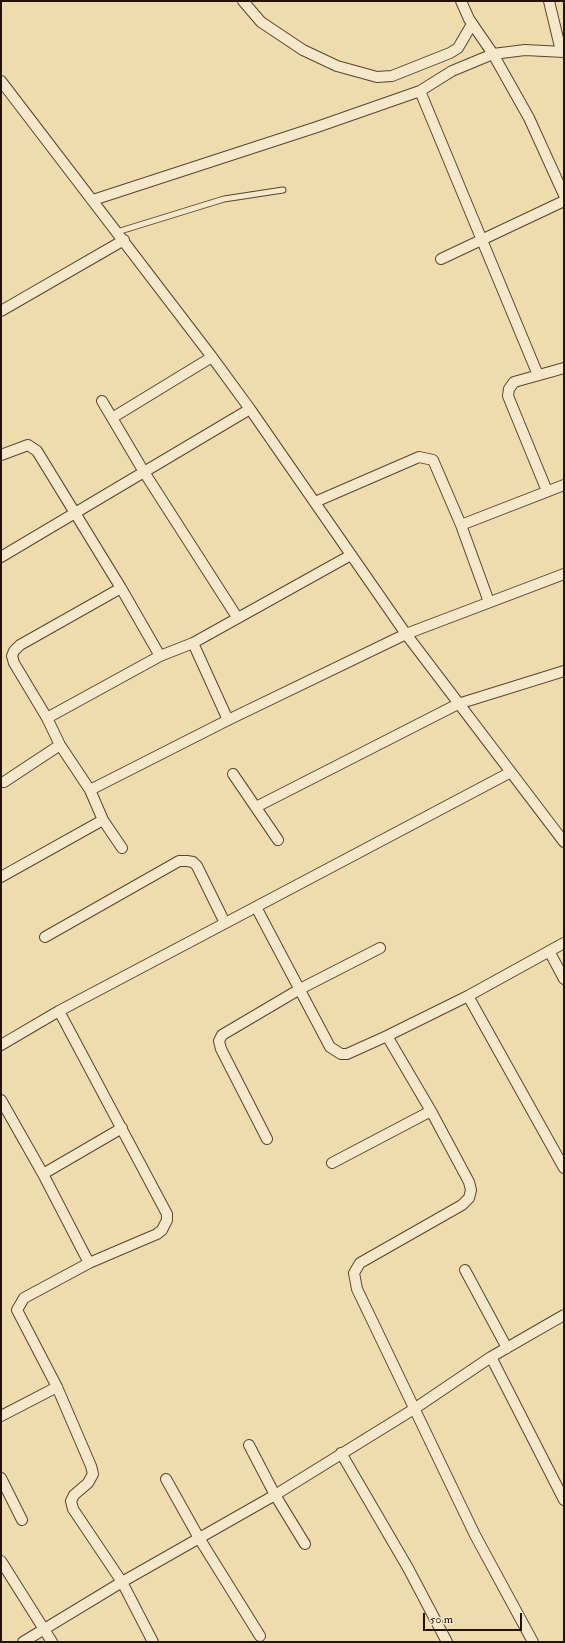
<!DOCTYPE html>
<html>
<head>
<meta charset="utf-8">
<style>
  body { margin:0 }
  #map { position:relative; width:565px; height:1643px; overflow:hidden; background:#efdcae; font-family:"IM FELL Double Pica",serif }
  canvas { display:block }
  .frame { position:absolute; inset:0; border:2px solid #251105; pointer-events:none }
  .scale { position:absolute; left:423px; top:1613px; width:99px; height:18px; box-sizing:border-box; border:2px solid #251105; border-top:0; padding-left:5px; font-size:12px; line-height:14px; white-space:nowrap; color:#251105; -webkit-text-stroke:3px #f5e8ca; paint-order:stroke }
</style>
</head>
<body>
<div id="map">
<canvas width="565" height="1643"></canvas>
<div class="frame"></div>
<div class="scale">50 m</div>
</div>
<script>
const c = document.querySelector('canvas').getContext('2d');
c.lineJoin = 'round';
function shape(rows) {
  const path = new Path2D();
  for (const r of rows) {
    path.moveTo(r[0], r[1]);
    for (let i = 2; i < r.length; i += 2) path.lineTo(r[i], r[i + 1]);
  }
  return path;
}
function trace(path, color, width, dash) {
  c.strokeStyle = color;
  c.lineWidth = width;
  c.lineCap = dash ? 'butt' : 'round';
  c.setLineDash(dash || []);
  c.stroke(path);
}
const lane = shape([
  [117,232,224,199,283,190]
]);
const street = shape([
  [243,1,261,22,303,50,337,66,377,77,392,76,450,53,458,48,472,24],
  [461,1,469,19,493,54,529,118,564,195],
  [549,1,561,51],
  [1,81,212,357,250,409,406,634,564,842],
  [420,91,538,375],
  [93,200,317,127,420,91,452,71,493,54,525,50,564,52],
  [441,259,564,201],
  [1,311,124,240],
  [102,401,144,472,237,617],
  [112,418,212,357],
  [1,455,28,445,37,451,121,588,160,656],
  [547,491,508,396,509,389,514,382,564,368],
  [315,502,419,457,433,460,461,525,489,602],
  [461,525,564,485],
  [1,557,250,409],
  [121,588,20,645,14,651,12,656,14,663,47,718,60,745,90,790,103,820,122,848],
  [193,643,228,720],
  [47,718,160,656,193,643,351,555],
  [233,774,278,840],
  [4,782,60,745],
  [90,790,228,720,406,634,564,574],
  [256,807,458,704,564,671],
  [1,877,103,820],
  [256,907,330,1047,341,1054,347,1054,387,1036,468,996,564,943],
  [45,937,179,861,187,861,193,862,197,866,225,923],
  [549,951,564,979],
  [468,996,564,1168],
  [59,1011,167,1214,167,1220,162,1230,157,1234,89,1263,24,1298,17,1310,57,1387,91,1466,93,1474,88,1483,74,1495,71,1501,73,1509,122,1582,153,1642],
  [387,1036,431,1111,469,1182,471,1190,469,1198,462,1205,360,1263,354,1273,357,1289,475,1535,533,1642],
  [1,1045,59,1011,511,772],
  [1,1100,43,1174,89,1263],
  [267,1139,221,1049,219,1041,222,1035,300,989,380,948],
  [332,1163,431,1111],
  [43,1174,122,1128],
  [465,1270,507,1348],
  [491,1357,564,1500],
  [1,1416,57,1387],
  [249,1445,275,1495,305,1544],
  [341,1453,408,1568,447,1642],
  [1,1478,22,1520],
  [166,1479,199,1538,260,1636],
  [1,1561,52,1642],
  [23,1642,122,1582,275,1495,414,1409,491,1357,564,1315]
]);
trace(lane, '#58442f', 7);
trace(street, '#58442f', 12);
trace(lane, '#f5e8ca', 5);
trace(street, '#f5e8ca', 10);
</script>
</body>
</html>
